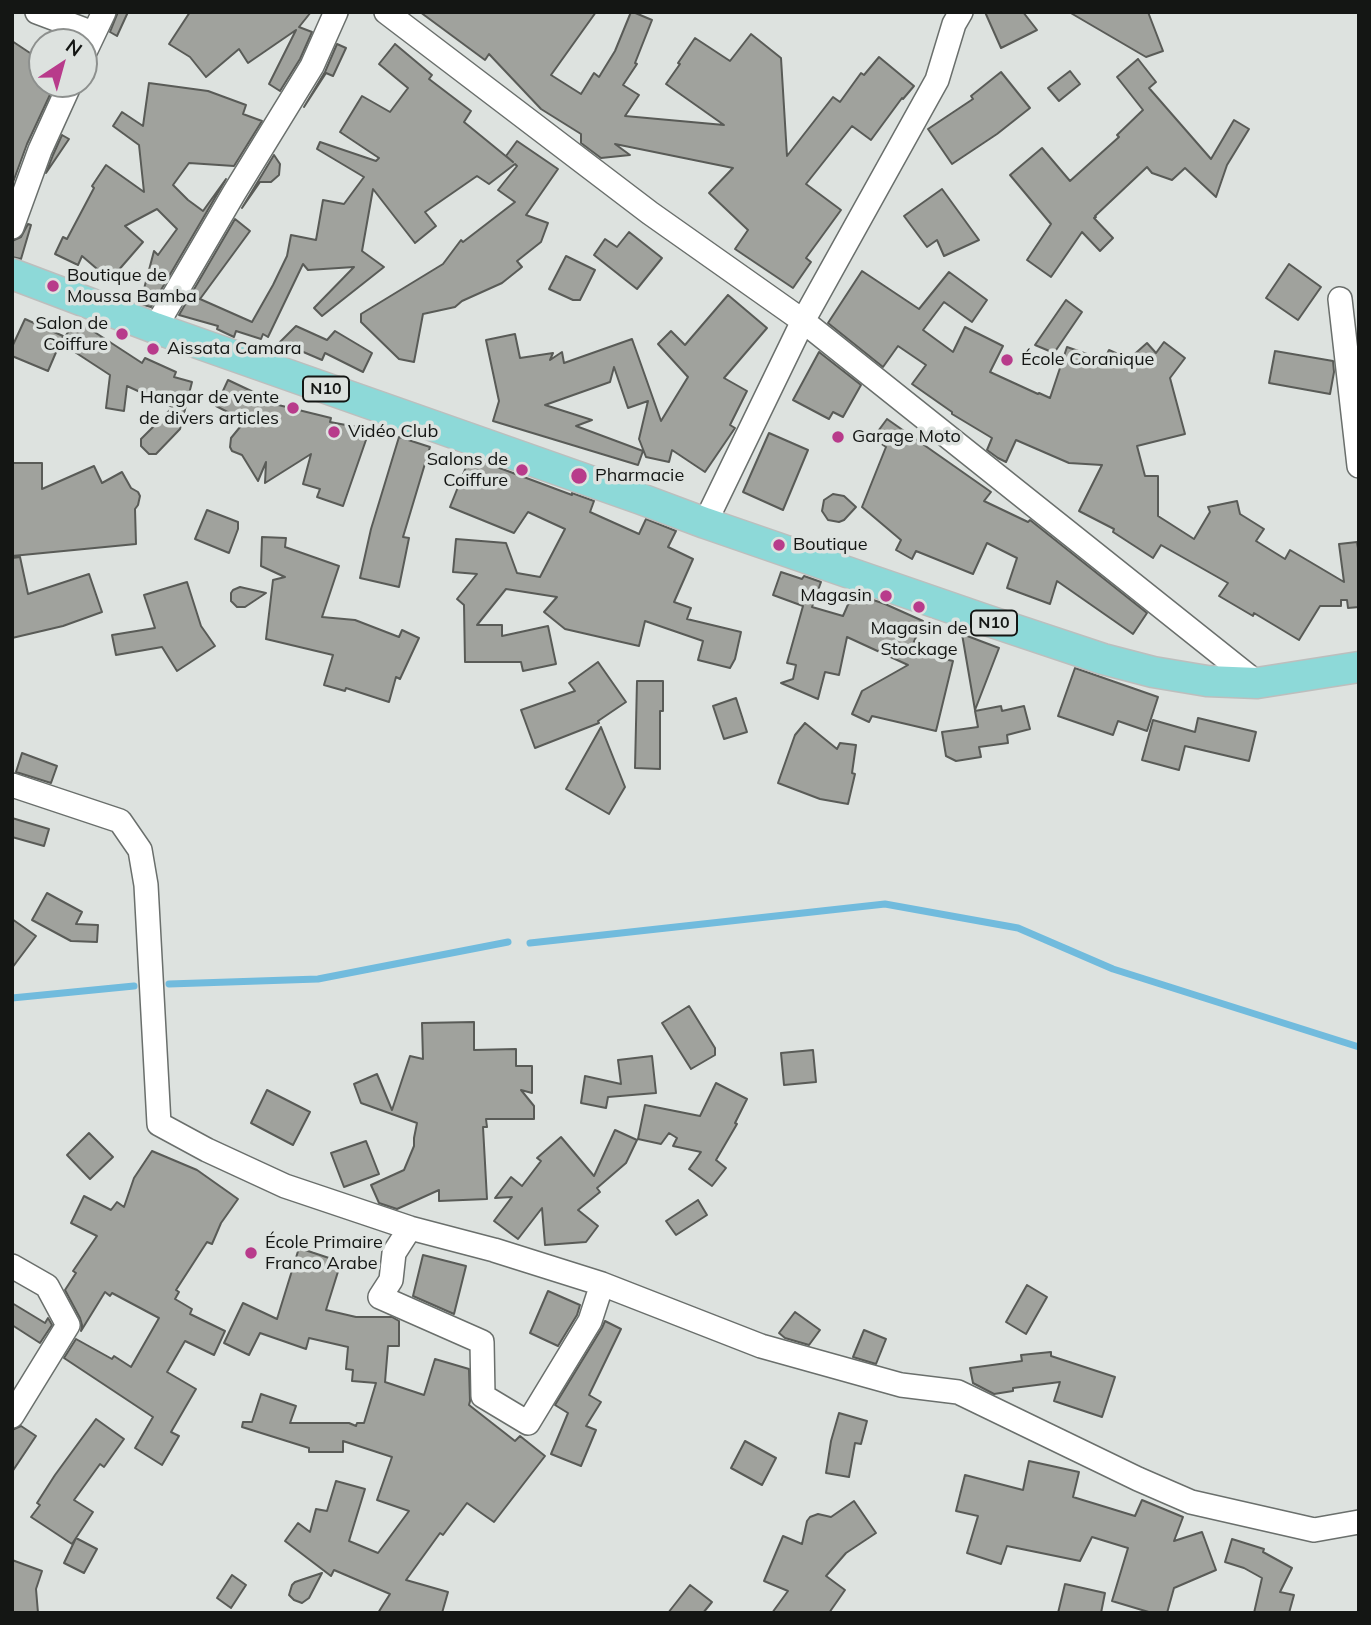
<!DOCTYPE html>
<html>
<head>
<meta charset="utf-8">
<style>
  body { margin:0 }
  #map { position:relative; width:1371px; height:1625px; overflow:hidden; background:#dde2df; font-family:Mulish,sans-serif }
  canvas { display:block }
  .frame { position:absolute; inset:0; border:14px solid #141614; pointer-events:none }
  .north { position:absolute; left:28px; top:28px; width:70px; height:70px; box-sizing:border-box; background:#dde2df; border:2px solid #8d908e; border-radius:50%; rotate:36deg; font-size:19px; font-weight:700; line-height:28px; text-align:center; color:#141614 }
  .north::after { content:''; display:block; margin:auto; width:24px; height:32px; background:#b83b8b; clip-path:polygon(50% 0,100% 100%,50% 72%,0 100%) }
</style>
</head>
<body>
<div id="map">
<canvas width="1371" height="1625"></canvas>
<div class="frame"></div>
<div class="north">N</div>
</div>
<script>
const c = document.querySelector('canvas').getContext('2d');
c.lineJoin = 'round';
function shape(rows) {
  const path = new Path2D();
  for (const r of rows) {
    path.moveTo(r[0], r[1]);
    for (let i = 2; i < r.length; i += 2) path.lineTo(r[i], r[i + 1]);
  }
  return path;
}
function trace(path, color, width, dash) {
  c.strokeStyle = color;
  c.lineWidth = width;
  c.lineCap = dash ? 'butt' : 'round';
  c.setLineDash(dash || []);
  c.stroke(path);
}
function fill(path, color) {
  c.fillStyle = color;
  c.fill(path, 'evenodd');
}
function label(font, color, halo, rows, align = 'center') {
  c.font = font + ' Mulish,sans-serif';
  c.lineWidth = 7;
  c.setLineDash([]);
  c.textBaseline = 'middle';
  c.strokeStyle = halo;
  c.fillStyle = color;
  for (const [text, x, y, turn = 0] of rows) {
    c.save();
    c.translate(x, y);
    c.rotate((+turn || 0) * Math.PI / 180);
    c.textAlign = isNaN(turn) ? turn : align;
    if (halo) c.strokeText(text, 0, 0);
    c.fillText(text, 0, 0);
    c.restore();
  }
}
trace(shape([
  [530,943,885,904,1018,928,1113,969,1359,1047],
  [169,984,318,979,508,942],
  [12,998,134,986]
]), '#71bbdd', 7);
const building = shape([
  [118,12,128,12,117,36,110,32,118,12],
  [190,12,311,12,299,27,312,32,300,59,280,91,269,84,296,30,248,63,239,49,206,77,190,57,169,44,190,12],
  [420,12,596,12,551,75,581,94,594,73,599,77,615,51,631,12,633,12,652,20,635,63,637,64,623,85,639,95,625,116,724,125,666,84,680,64,678,63,695,38,730,61,751,34,781,58,787,156,833,97,840,102,861,73,864,75,879,57,914,86,903,99,902,98,871,140,852,126,806,184,841,210,806,258,811,262,793,288,735,249,748,230,709,193,733,168,615,144,630,155,601,158,581,143,581,134,541,109,489,54,485,60,420,12],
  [985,12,1023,12,1037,30,1001,48,985,12],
  [1069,12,1148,12,1163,51,1146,57,1069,12],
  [12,41,42,61,42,84,55,84,27,144,12,185,12,41],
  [337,44,346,48,333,76,326,73,304,107,325,72,337,44],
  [395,44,432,75,429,79,471,111,464,122,513,162,506,156,517,141,558,169,526,215,548,223,541,242,517,261,522,267,502,283,462,301,455,307,423,314,414,362,399,359,361,322,361,314,443,264,461,240,463,242,515,202,498,190,517,166,515,164,489,184,477,176,425,212,436,226,415,243,373,189,362,251,384,267,322,316,314,308,354,267,308,270,303,264,268,337,263,334,261,339,236,331,234,337,217,329,218,326,179,315,235,219,250,231,200,299,252,322,273,285,287,256,291,235,316,240,323,200,344,204,364,177,317,149,320,142,376,161,379,158,340,132,362,96,390,112,408,88,379,64,395,44],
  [1138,59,1156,82,1149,88,1211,159,1234,120,1249,129,1227,165,1216,197,1185,168,1172,180,1152,173,1147,167,1095,216,1096,217,1094,218,1113,238,1100,251,1082,232,1051,277,1027,260,1051,224,1010,175,1042,148,1070,181,1119,137,1117,135,1143,110,1117,77,1138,59],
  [1070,71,1080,84,1059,101,1048,88,1070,71],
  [1001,72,1030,108,997,134,952,164,928,129,973,99,971,96,1001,72],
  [149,83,208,91,246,105,243,114,262,121,234,166,189,163,173,185,188,200,203,211,226,179,151,307,140,304,154,251,158,255,177,229,157,209,125,226,143,242,110,280,82,256,78,265,55,254,63,237,67,239,94,188,92,186,106,165,144,192,139,145,113,126,122,112,143,126,149,83],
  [62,135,69,139,46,173,53,155,62,135],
  [274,155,280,164,279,175,271,182,260,182,242,208,274,155],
  [942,189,979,240,944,256,937,240,927,247,904,216,942,189],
  [28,224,31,225,21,259,12,257,12,241,21,237,28,224],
  [629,232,662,258,637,289,594,255,605,239,617,247,629,232],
  [566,256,595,270,580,300,573,300,549,289,566,256],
  [1289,264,1321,287,1298,320,1266,298,1289,264],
  [862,271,919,309,949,272,987,300,972,322,944,302,923,330,953,352,965,327,1003,346,990,372,1038,394,1039,393,1050,398,1067,347,1104,360,1109,350,1129,359,1147,343,1156,353,1164,342,1185,358,1170,378,1185,434,1137,446,1145,476,1158,476,1158,516,1194,539,1210,512,1208,507,1237,501,1240,514,1264,529,1256,541,1285,559,1290,550,1344,582,1339,544,1357,542,1359,554,1359,607,1348,608,1347,600,1341,600,1341,606,1320,606,1299,640,1254,613,1253,616,1219,596,1228,583,1161,545,1153,558,1113,532,1114,529,1079,511,1102,465,1069,463,1016,440,1006,462,998,458,987,450,992,438,952,414,952,412,912,384,926,365,898,346,883,367,828,323,862,271],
  [728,295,767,328,724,378,747,391,730,425,735,428,705,472,672,450,669,462,646,457,639,439,648,401,628,408,614,367,610,382,545,405,592,420,576,426,643,451,638,465,493,421,499,401,486,340,515,334,520,358,553,353,550,360,562,352,564,363,632,339,661,421,688,377,658,344,671,331,685,345,728,295],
  [1066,300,1082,312,1054,353,1035,345,1066,300],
  [25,319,63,336,48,371,12,356,12,347,25,319],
  [76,320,142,363,145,358,176,372,174,377,192,382,180,429,156,454,149,454,141,446,141,439,173,407,127,386,124,411,106,408,110,375,61,343,76,320],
  [296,326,327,340,335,331,372,353,363,372,325,353,322,360,280,342,296,326],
  [1275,351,1333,361,1334,372,1330,394,1269,383,1275,351],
  [819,352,861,385,843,417,833,412,829,419,793,400,819,352],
  [228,380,264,397,262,401,331,418,330,422,367,429,367,437,343,506,317,497,320,489,303,484,311,454,265,483,266,462,258,481,242,455,232,451,230,447,231,438,245,421,216,406,228,380],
  [887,419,991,492,984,501,1028,522,1030,520,1147,613,1133,634,1057,581,1050,604,1007,588,1017,558,987,543,973,574,916,551,912,559,896,550,901,540,862,507,886,447,873,438,887,419],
  [769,433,808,450,783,510,743,492,769,433],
  [399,437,430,447,403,537,409,538,399,587,360,578,371,529,399,437],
  [470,457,572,495,572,493,594,501,590,512,639,534,646,519,676,531,668,547,693,559,674,602,691,608,687,619,741,632,735,659,730,668,698,660,703,641,645,621,639,646,565,629,544,612,557,597,506,589,477,625,502,625,502,636,548,626,556,664,523,671,521,662,465,662,464,605,457,599,477,574,453,572,456,539,506,543,517,573,540,577,565,529,528,512,514,533,450,507,470,457],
  [12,463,42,463,42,489,94,466,102,483,122,472,131,488,138,492,140,496,138,505,135,509,136,544,12,556,12,463],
  [833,494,844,496,856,507,844,520,839,522,828,520,822,511,824,500,833,494],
  [207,510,238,522,238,529,229,553,195,539,207,510],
  [262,537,286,538,285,547,339,566,322,617,355,620,399,637,402,630,419,638,400,679,396,677,389,702,346,688,345,691,324,685,333,655,266,639,273,580,285,577,261,566,262,537],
  [20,557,28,594,89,574,102,612,63,626,12,638,12,558,20,557],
  [781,572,802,579,804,576,821,582,812,607,843,616,853,593,885,604,923,621,910,651,953,661,936,731,872,716,869,722,852,714,862,691,908,665,847,637,839,675,825,672,818,699,781,683,793,679,796,665,787,663,803,606,773,595,781,572],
  [187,582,201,626,215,646,177,671,162,647,116,655,112,635,155,628,144,595,187,582],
  [240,587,266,593,245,607,237,607,231,601,231,593,233,590,240,587],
  [962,634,999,648,975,710,962,634],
  [598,662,626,702,598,721,599,723,535,748,521,710,575,691,569,683,598,662],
  [1075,668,1158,697,1147,731,1118,721,1113,735,1058,716,1075,668],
  [637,681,663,681,663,711,660,711,660,769,635,768,637,681],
  [736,698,747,732,724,739,713,706,736,698],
  [1001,706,1002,711,1024,706,1030,729,1007,735,1008,743,979,747,981,757,956,761,946,756,942,732,978,727,975,711,1001,706],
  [1198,718,1256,732,1249,761,1185,746,1179,770,1142,760,1153,720,1195,732,1198,718],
  [805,723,837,749,840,743,856,745,852,773,855,774,848,804,820,799,778,783,795,735,805,723],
  [601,727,625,787,609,814,566,789,601,727],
  [22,753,57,766,51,783,16,772,22,753],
  [12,818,49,829,44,846,12,837,12,818],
  [47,893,82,912,76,924,98,925,97,942,71,941,32,920,47,893],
  [12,919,36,936,12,968,12,919],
  [689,1006,715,1048,715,1055,691,1069,662,1023,689,1006],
  [474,1022,474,1050,516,1049,516,1066,532,1066,532,1093,521,1090,534,1106,534,1119,486,1119,487,1127,483,1127,487,1199,439,1201,439,1190,397,1209,379,1203,371,1185,404,1170,414,1146,414,1138,417,1123,361,1103,354,1084,377,1074,392,1110,410,1056,423,1059,422,1023,474,1022],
  [813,1050,816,1082,784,1085,781,1053,813,1050],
  [652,1056,656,1093,608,1097,606,1108,581,1103,585,1076,621,1084,618,1060,652,1056],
  [716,1083,747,1099,735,1123,737,1124,716,1160,726,1168,712,1186,689,1169,701,1152,673,1146,677,1138,669,1133,661,1144,638,1139,645,1105,700,1116,716,1083],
  [267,1090,310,1112,293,1145,251,1123,267,1090],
  [615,1130,637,1140,626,1163,597,1188,600,1192,578,1210,598,1226,586,1242,545,1245,542,1208,518,1239,494,1221,512,1197,495,1198,511,1177,522,1186,541,1161,537,1158,561,1137,594,1176,615,1130],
  [89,1133,113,1157,90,1179,67,1155,89,1133],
  [366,1141,379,1174,344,1187,331,1153,366,1141],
  [152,1151,197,1170,238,1199,221,1223,212,1244,207,1242,176,1290,179,1292,175,1299,192,1309,190,1314,225,1331,214,1355,185,1341,167,1372,196,1389,171,1432,179,1436,162,1465,135,1448,153,1417,64,1358,76,1339,112,1359,114,1356,131,1367,159,1318,112,1293,110,1296,105,1292,81,1331,82,1325,80,1318,65,1290,76,1273,73,1271,97,1236,71,1223,84,1196,111,1210,117,1202,124,1207,134,1178,152,1151],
  [698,1200,707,1215,676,1235,666,1221,698,1200],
  [299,1248,341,1262,326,1310,356,1317,392,1317,399,1321,399,1346,388,1346,385,1382,424,1395,435,1359,469,1369,470,1401,469,1405,515,1441,520,1436,545,1456,494,1522,467,1503,443,1535,440,1533,406,1580,448,1592,442,1613,378,1613,390,1594,334,1570,331,1576,285,1541,298,1523,310,1532,316,1509,327,1511,336,1481,365,1489,349,1541,378,1553,409,1511,377,1500,392,1457,343,1441,343,1452,309,1452,309,1448,242,1427,243,1422,252,1422,261,1394,296,1406,290,1423,349,1423,356,1426,357,1423,364,1423,376,1383,352,1381,353,1370,346,1369,348,1347,309,1338,306,1349,260,1333,249,1355,224,1343,243,1303,277,1319,299,1248],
  [423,1255,466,1266,454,1314,413,1296,423,1255],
  [1027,1285,1047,1297,1026,1334,1006,1322,1027,1285],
  [548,1291,580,1305,577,1315,558,1346,530,1333,548,1291],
  [12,1303,45,1323,48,1318,52,1325,40,1343,12,1325,12,1303],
  [795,1312,820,1330,809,1345,785,1338,779,1333,795,1312],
  [605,1321,621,1329,589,1395,601,1402,586,1426,596,1430,581,1466,551,1454,568,1413,555,1405,602,1328,605,1321],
  [864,1330,886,1339,876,1364,853,1357,864,1330],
  [1051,1352,1051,1356,1115,1377,1102,1417,1054,1401,1060,1382,1013,1388,1013,1391,994,1394,973,1383,970,1368,1022,1361,1021,1355,1051,1352],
  [839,1413,867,1421,861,1444,855,1443,849,1477,826,1473,831,1441,839,1413],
  [96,1419,124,1439,104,1467,100,1464,74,1500,93,1512,72,1544,31,1517,40,1505,37,1503,55,1475,96,1419],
  [21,1426,36,1436,12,1472,12,1430,21,1426],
  [745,1441,776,1458,762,1485,731,1468,745,1441],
  [1029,1461,1079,1472,1073,1497,1135,1516,1142,1500,1183,1517,1174,1541,1202,1532,1216,1570,1174,1588,1167,1613,1152,1613,1112,1601,1128,1548,1092,1537,1080,1561,1007,1546,1001,1564,967,1553,978,1516,956,1511,965,1475,1023,1490,1029,1461],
  [854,1501,876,1533,846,1553,826,1576,845,1590,829,1613,772,1613,788,1591,764,1581,783,1536,802,1544,807,1521,810,1517,818,1514,831,1517,854,1501],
  [76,1538,97,1549,84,1573,64,1563,76,1538],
  [1232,1539,1264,1549,1263,1552,1292,1568,1280,1592,1294,1595,1289,1613,1254,1613,1262,1578,1244,1568,1225,1562,1232,1539],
  [12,1560,42,1571,36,1589,38,1613,12,1613,12,1560],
  [322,1573,309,1598,302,1603,294,1600,289,1595,292,1585,295,1582,322,1573],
  [232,1575,246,1585,231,1608,217,1598,232,1575],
  [1065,1584,1105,1593,1101,1613,1058,1613,1065,1584],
  [690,1585,712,1602,703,1613,668,1613,690,1585]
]);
fill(building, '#a0a29d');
trace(building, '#595b57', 2);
const minor = shape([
  [37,12,93,33],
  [386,12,650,213,803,321,1257,683],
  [84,54,104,12],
  [12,227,40,150,70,84],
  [1340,299,1359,466],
  [155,328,234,193,312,66,336,12],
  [705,523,803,321,937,80,954,24,961,12],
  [12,785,120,821,140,850,146,885,159,1124,207,1150,285,1186,410,1228,494,1250,602,1284,761,1346,901,1385,958,1392,1138,1479,1191,1502,1314,1530,1359,1522],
  [410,1228,394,1253,391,1280,380,1297,482,1342,483,1396,528,1423,590,1321,602,1284],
  [12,1266,47,1286,68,1325,12,1416]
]);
const major = shape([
  [12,274,155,328,641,499,705,523,983,619,1103,659,1153,672,1207,681,1257,683,1359,667]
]);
trace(minor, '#6a6f6c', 26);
trace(major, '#bdbebd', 33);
trace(minor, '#fff', 23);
trace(major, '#8dd9d8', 30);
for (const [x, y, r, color] of [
  [53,286,7,"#b83b8b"],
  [122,334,7,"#b83b8b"],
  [153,349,7,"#b83b8b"],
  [1007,360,7,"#b83b8b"],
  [293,408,7,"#b83b8b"],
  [334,432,7,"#b83b8b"],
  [838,437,7,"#b83b8b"],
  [522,470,7,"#b83b8b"],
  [579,476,9,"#b83b8b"],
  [779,545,7,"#b83b8b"],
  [886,596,7,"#b83b8b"],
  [919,607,7,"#b83b8b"],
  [251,1253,7,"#b83b8b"]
]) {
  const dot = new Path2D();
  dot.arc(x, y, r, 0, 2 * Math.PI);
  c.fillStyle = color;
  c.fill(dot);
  trace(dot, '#dde2df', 2.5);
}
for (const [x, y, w] of [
  [326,389,46],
  [994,623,46]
]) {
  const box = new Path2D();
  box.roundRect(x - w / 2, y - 12.5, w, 25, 5);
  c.fillStyle = '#dde2df';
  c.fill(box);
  trace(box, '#141614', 2);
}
label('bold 16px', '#141614', null, [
  ["N10",326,389],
  ["N10",994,623]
]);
label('18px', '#141614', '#dde2df', [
  ["Boutique de",67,276],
  ["Moussa Bamba",67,297],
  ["Salon de",108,324,"right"],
  ["Coiffure",108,345,"right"],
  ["Aissata Camara",167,349],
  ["École Coranique",1021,360],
  ["Hangar de vente",279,398,"right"],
  ["de divers articles",279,419,"right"],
  ["Vidéo Club",348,432],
  ["Garage Moto",852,437],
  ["Salons de",508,460,"right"],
  ["Coiffure",508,481,"right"],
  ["Pharmacie",595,476],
  ["Boutique",793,545],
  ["Magasin",872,596,"right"],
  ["Magasin de",919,629,"center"],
  ["Stockage",919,650,"center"],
  ["École Primaire",265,1243],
  ["Franco Arabe",265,1264]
], 'left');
</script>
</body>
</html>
